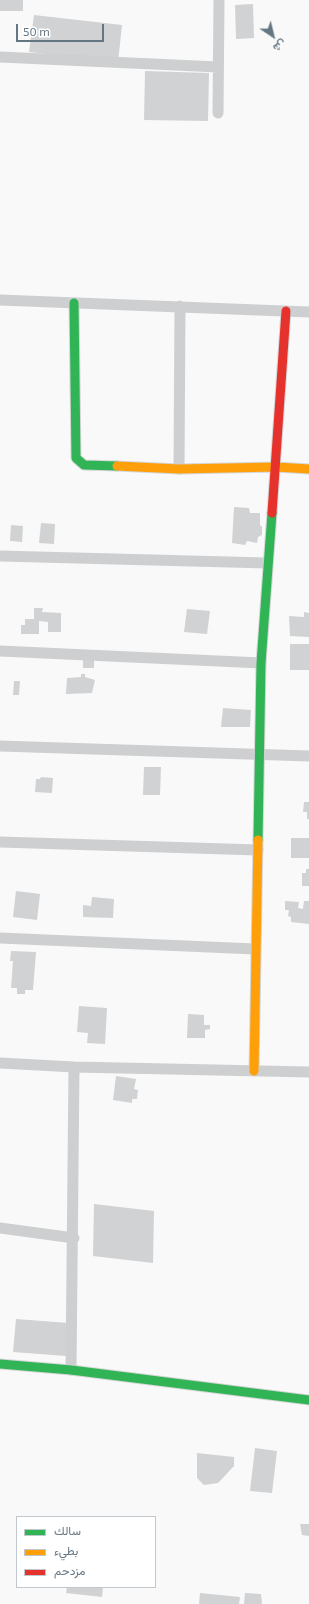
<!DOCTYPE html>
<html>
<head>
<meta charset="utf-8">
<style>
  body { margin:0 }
  #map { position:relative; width:309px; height:1604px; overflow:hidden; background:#f9f9f9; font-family:"Exo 2",Vazirmatn,sans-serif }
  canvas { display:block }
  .legend { position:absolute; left:16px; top:1516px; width:140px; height:72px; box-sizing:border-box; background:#fff; border:1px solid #c1c8cd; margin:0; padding:5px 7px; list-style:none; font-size:12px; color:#657683 }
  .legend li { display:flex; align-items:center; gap:8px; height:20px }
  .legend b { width:20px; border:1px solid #c1c8cd }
  .north { position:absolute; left:253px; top:16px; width:40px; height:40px; -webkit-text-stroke:3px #fff; paint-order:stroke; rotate:145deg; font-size:11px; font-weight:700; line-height:16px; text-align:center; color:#657683 }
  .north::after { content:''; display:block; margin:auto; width:14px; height:18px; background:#657683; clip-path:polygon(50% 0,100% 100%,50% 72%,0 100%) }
  .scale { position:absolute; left:16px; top:24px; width:88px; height:18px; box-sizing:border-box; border:2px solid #657683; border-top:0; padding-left:5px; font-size:12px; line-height:14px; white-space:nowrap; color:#657683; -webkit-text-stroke:3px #fff; paint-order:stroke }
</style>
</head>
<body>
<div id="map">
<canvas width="309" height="1604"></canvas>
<ul class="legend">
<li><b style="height:5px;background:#30b455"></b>سالك</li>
<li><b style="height:5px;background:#ff9f0a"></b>بطيء</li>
<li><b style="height:5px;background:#e5322d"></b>مزدحم</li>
</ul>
<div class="north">ش</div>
<div class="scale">50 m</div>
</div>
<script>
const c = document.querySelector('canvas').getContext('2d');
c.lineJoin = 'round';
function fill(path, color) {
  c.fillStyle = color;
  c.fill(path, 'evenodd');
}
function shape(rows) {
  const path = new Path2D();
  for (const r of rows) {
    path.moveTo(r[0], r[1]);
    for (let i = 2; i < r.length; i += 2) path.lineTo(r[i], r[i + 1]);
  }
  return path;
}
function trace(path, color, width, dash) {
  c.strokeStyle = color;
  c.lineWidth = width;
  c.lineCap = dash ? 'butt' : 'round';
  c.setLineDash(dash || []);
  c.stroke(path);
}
fill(shape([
  [0,0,23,0,23,11,0,11],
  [253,4,254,38,236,39,235,5],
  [34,15,122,25,118,62,29,52],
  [145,71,209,73,208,121,144,120],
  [234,507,249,508,250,513,260,513,260,525,262,527,262,535,258,537,257,543,247,541,245,545,232,543],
  [41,523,55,524,54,544,39,543],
  [11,525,23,526,22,542,10,541],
  [34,608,43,608,42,612,61,613,61,632,48,632,48,622,39,621,39,634,21,634,21,625,25,625,25,619,34,619],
  [187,609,210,611,207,634,184,632],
  [304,612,309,613,309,637,290,636,289,616,304,617],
  [290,644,309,644,309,670,290,670],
  [83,659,94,660,94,668,83,668],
  [81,674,85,674,85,677,95,680,92,693,66,694,67,678,81,677],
  [14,681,20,681,19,695,13,695],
  [223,708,251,710,250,727,221,727],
  [144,767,161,767,160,795,143,795],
  [41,777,53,778,52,793,35,792,36,779,40,779],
  [304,802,309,802,309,819,307,819,307,812,303,812],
  [291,838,309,838,309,858,291,858],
  [306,869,309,869,309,886,302,886,302,873,306,873],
  [16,891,40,894,37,920,13,917],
  [92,897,114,899,113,918,83,917,83,905,91,906],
  [285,901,299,902,298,908,303,909,304,901,309,901,309,924,291,922,291,917,288,916,289,910,285,910],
  [11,951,36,952,33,990,25,990,25,994,17,994,17,988,11,988,13,961,10,961],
  [79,1006,107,1008,105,1044,87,1043,88,1033,77,1032],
  [188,1014,204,1015,204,1025,210,1025,210,1029,205,1030,205,1038,187,1038],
  [116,1076,136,1079,134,1089,138,1090,137,1099,132,1099,132,1103,113,1100],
  [94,1204,154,1211,153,1263,93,1256],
  [16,1319,69,1323,66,1356,13,1352],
  [255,1448,277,1451,272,1493,250,1491],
  [197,1453,234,1457,234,1466,218,1483,204,1485,197,1478],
  [300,1524,309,1524,309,1536,302,1535],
  [67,1587,103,1587,102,1597,66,1593],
  [200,1593,240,1597,239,1604,199,1604],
  [245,1593,261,1594,262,1604,244,1604]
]), '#d0d2d3');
const fast = shape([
  [74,303,76,458,84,465,117,466],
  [258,840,261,663,272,513],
  [0,1364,71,1370,309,1400]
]);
const slow = shape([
  [117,466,179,469,276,467,309,469],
  [254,1071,258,840]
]);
const jam = shape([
  [272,513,286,311]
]);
trace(fast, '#d5d6d7', 11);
trace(slow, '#d5d6d7', 11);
trace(jam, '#d5d6d7', 11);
trace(shape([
  [0,57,218,67],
  [218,113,219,0],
  [0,300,309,312],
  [179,469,180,306],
  [0,556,267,563],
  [0,651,261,663],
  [0,746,309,756],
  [0,842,258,850],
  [0,938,255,949],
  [0,1063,74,1067,309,1072],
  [0,1228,74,1238],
  [71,1370,74,1067]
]), '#cecfd0', 11);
trace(fast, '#30b455', 9);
trace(slow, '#ff9f0a', 9);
trace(jam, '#e5322d', 9);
</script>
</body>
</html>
